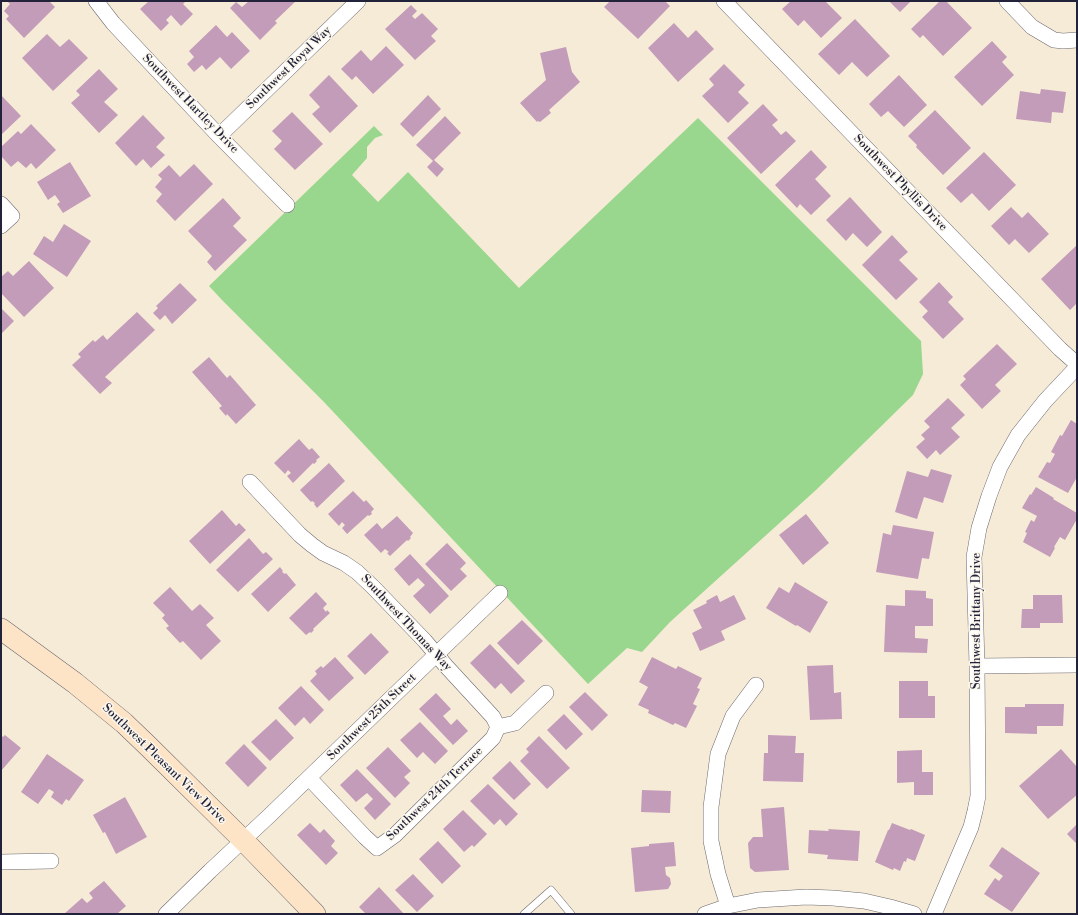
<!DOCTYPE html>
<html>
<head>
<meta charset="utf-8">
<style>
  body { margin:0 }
  #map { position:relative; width:1078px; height:915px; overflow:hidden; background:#f6ebd6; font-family:"Libre Bodoni",serif }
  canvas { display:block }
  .frame { position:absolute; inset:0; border:2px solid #22223b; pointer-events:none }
</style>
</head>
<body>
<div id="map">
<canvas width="1078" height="915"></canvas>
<div class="frame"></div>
</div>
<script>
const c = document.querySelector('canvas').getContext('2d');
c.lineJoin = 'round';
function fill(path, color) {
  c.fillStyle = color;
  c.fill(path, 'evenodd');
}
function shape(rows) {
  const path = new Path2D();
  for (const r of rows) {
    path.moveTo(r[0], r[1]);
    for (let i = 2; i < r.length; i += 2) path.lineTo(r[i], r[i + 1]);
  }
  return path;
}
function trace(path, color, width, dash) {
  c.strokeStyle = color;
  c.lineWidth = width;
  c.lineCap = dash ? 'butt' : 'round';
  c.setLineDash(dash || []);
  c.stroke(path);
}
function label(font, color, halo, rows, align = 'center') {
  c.font = font + ' "Libre Bodoni",serif';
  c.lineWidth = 3;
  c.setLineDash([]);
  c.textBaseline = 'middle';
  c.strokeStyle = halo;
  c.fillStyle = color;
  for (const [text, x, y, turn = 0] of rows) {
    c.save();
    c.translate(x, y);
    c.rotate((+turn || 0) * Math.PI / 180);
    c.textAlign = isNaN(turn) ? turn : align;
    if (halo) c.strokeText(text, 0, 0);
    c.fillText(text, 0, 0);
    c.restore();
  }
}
fill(shape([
  [698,118,921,341,923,374,913,395,816,490,670,622,642,652,627,648,588,684,324,402,222,300,209,286,374,126,383,135,375,138,367,147,367,158,352,175,378,202,408,172,519,288]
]), '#98d78d');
fill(shape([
  [7,1,49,1,55,7,24,38,6,19,9,16,4,11,10,4],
  [149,1,186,1,183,4,193,14,181,26,171,15,166,20,169,23,161,31,140,9],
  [249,1,296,1,275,21,277,23,260,40,230,8,236,2,242,7],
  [610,1,665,1,670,6,638,39,604,7],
  [791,1,825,1,842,18,821,38,804,20,798,26,782,9],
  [889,1,911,1,900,12],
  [940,1,946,1,972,28,943,56,923,35,920,38,911,29],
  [411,5,417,11,412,16,415,19,422,13,438,29,431,36,436,41,415,60,385,29],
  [855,19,890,56,867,77,852,62,839,75,818,54],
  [674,23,688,38,696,30,714,49,678,82,648,48],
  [216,25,227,37,232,32,250,51,231,69,220,57,206,70,202,65,194,72,187,64,194,57,189,51],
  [47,34,60,47,69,39,88,58,53,91,22,58],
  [992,41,1007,57,1002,62,1014,75,982,106,954,77],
  [386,46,404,65,373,94,356,76,352,80,341,69,361,50,371,61],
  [566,47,572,72,580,82,549,110,551,113,540,122,538,121,537,122,520,103,546,80,540,53],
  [724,64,745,85,738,92,749,103,728,123,702,96,714,85,709,79],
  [99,69,118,89,104,102,118,115,99,133,71,103,80,95,76,91],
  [329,75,358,106,330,133,312,114,320,107,309,95],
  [899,75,927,105,904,127,888,111,881,117,869,104],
  [1041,89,1066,92,1063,113,1052,112,1051,123,1016,119,1020,91,1040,94],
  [1,95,21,116,1,135],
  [428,95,441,109,413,137,400,124],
  [763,104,778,120,772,125,781,135,786,131,796,141,761,174,727,138],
  [935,110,971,148,943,175,916,147,917,145,908,136],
  [292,112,323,144,295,170,274,149,282,141,272,131],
  [143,115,165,138,156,147,165,155,151,168,143,159,136,166,115,143],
  [445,116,461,133,434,160,444,169,437,177,427,167,433,161,416,145],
  [31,124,56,150,36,169,31,163,26,168,18,161,11,167,1,156,1,147,18,131,21,134],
  [811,150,827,167,815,179,831,196,811,215,800,204,797,208,775,185],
  [984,152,1016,185,989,211,972,193,961,203,946,188],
  [70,162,91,196,63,213,57,204,60,202,55,195,48,200,37,182],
  [194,164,213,184,175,221,156,201,162,194,155,187,162,179,158,175,169,165,180,177],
  [850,197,882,232,867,247,853,233,846,241,826,220],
  [223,198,241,218,233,226,247,240,215,271,207,262,212,256,188,231],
  [1011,207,1022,218,1028,212,1049,234,1029,253,1015,239,1009,245,991,226],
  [64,224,91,241,67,277,33,254,44,236,53,242],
  [892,235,908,252,899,260,918,279,896,300,862,265],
  [1077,245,1077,303,1070,310,1041,279],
  [29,261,54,288,24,317,1,293,1,277,8,271,13,276],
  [939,282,953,297,948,302,964,319,943,339,922,317,928,311,919,302],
  [180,283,197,300,172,324,165,315,160,320,153,313,158,308,156,306],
  [1,308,14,321,1,334],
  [137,312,155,330,105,377,112,383,100,394,72,365,81,357,78,354,93,340,95,342,103,335,107,340],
  [997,344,1017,364,995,385,1001,391,982,409,960,385,966,379,963,376],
  [209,357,227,378,230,375,256,405,236,424,227,414,226,416,219,408,222,406,192,372],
  [948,398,965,415,951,428,960,437,940,455,936,450,927,459,916,447,925,439,921,435,930,427,924,421],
  [1071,420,1077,424,1077,477,1068,493,1038,477,1047,462,1050,463,1055,454,1051,452,1060,435,1062,436],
  [299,439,309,450,312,448,320,457,316,460,317,461,314,464,313,463,293,483,287,476,291,473,288,470,285,474,274,463],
  [329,463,345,481,317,508,314,504,315,503,312,501,311,502,300,490],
  [931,469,952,475,943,503,924,497,917,519,895,512,907,471,928,477],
  [1036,487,1054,498,1053,499,1077,513,1077,519,1065,540,1060,537,1054,547,1055,548,1050,557,1023,542,1027,533,1025,532,1031,520,1034,522,1037,516,1022,508,1030,494,1031,495],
  [353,491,364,502,366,500,374,509,371,512,372,514,369,516,368,515,347,534,342,528,345,525,342,522,339,526,328,514],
  [222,510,236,526,239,523,246,530,210,564,189,541],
  [806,514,829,543,803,565,779,535],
  [397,516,413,533,410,537,411,538,408,541,407,540,390,556,387,553,389,552,385,549,381,553,364,535,377,523,382,529],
  [893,525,934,532,929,559,922,558,918,579,876,572,883,533,891,535],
  [249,538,263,554,266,552,273,559,238,592,216,570],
  [447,543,466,563,460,569,467,576,451,591,425,564],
  [410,554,449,596,430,614,413,596,425,585,418,578,409,586,394,569],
  [280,567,283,571,282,572,285,574,286,573,296,585,268,612,251,594],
  [795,582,828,602,810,633,797,625,796,626,766,608,779,587,789,593],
  [170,587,192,611,200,604,214,618,206,625,221,641,201,660,183,641,180,643,166,628,169,626,162,618,165,615,153,603],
  [905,590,926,591,926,598,933,599,933,626,915,626,915,638,928,639,927,653,884,652,886,605,905,606],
  [316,592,327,604,323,608,326,612,327,610,330,613,313,629,314,630,311,633,310,632,306,635,289,618],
  [717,595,720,602,734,595,746,619,721,631,725,640,700,651,692,633,702,628,693,610,707,603,706,601],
  [1033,595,1062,595,1063,623,1040,623,1040,628,1021,628,1022,609,1033,609],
  [522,620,543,641,518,665,497,643],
  [371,633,389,652,365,675,347,656],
  [490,644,525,681,511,694,501,683,495,689,470,663],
  [335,657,354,678,329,701,310,681,317,674,315,671,321,666,323,668],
  [652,657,676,669,678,666,702,678,697,688,700,689,693,704,697,706,686,728,675,723,673,725,648,713,649,710,638,705,648,687,639,682],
  [833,665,834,693,841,692,842,719,810,720,807,666],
  [899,681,928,681,928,696,935,696,935,718,899,718],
  [301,686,324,710,310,724,304,717,295,726,278,708],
  [585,692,608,715,592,731,569,707],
  [436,693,451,709,443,716,451,725,457,719,468,731,453,745,419,709],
  [1025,704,1064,704,1063,726,1037,726,1037,734,1005,733,1005,707,1025,707],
  [564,714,583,734,566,750,547,730],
  [276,719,294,738,270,761,251,742],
  [420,722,448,751,435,764,423,752,417,758,400,740],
  [1,735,3,737,5,735,21,748,1,771],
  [768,735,796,736,795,753,804,753,803,782,763,781,764,753,768,753],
  [539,736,570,768,547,789,520,761,529,752,526,749],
  [244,744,267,768,248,787,225,763],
  [388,747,411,771,404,777,410,783,395,798,366,768],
  [1061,749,1077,767,1077,795,1048,819,1019,786],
  [922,750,922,772,933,772,933,795,914,795,914,782,897,783,897,751],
  [47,754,84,780,69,801,66,799,62,805,51,797,54,792,49,789,38,804,21,792],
  [510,761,531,784,514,800,492,778],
  [357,769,391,804,375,820,364,808,373,799,367,793,356,802,340,785],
  [488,784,518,814,506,826,500,819,494,825,470,801],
  [642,790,671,791,670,813,641,812],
  [125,797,147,837,116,854,105,832,103,833,93,815],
  [784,807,789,870,755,872,750,868,748,843,753,837,763,837,761,809],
  [463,810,487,834,474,847,472,845,464,852,443,829],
  [310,823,320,833,324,829,335,841,331,846,338,853,326,865,297,835],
  [892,823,910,830,911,829,925,835,915,861,907,858,906,862,904,861,900,871,894,868,893,870,875,862,888,830,889,830],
  [1077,824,1077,844,1067,834],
  [828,829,860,831,858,861,827,859,828,855,808,853,809,830,829,831],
  [438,841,461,866,442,884,419,859],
  [674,842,676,866,665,867,666,875,670,878,671,884,668,889,635,892,631,848,649,846,649,844],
  [1002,847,1040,873,1012,912,984,894,995,878,999,881,1003,876,989,866],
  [413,874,434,896,417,912,395,890],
  [104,881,126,906,117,914,64,914,82,898,87,903,93,898,89,893],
  [379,887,404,914,366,914,359,907]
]), '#c39cba');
const service = shape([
  [524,914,551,890,571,914]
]);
const minor = shape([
  [96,1,113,23,219,136,287,205],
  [724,1,1060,349,1077,364],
  [1007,1,1032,27,1054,40,1063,41,1077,40],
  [219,136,358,1],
  [1,204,12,216,1,226],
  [250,482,300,535,312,545,323,553,344,563,357,572,373,587,425,641,446,666,493,717,498,727],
  [977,666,1077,665],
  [309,778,365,837,377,848,395,835,493,738,498,727,515,723,546,693],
  [1,862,51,861],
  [728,906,718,874,711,841,711,807,718,754,733,716,756,685],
  [166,914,210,871,269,816,500,593],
  [705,914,728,906,758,900,806,897,833,898,864,901,890,907,914,914],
  [934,914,971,827,975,811,978,796,977,666,974,557,979,528,989,496,1000,467,1018,435,1045,401,1077,367]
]);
const secondary = shape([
  [1,629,75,683,124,723,148,746,243,840,315,914]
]);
trace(service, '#6c6871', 8);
trace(minor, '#6c6871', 16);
trace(secondary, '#6c6871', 22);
trace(service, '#fff', 7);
trace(minor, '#fff', 15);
trace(secondary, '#fee4c6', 21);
label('12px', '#22223b', '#fbf7ec', [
  ["Southwest Royal Way",289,68,-44],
  ["Southwest Hartley Drive",190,104,46],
  ["Southwest Phyllis Drive",900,183,46],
  ["Southwest Brittany Drive",977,621,-90],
  ["Southwest Thomas Way",406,623,47],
  ["Southwest 25th Street",372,717,-44],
  ["Southwest Pleasant View Drive",164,764,44],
  ["Southwest 24th Terrace",435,794,-44]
]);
</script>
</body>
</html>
